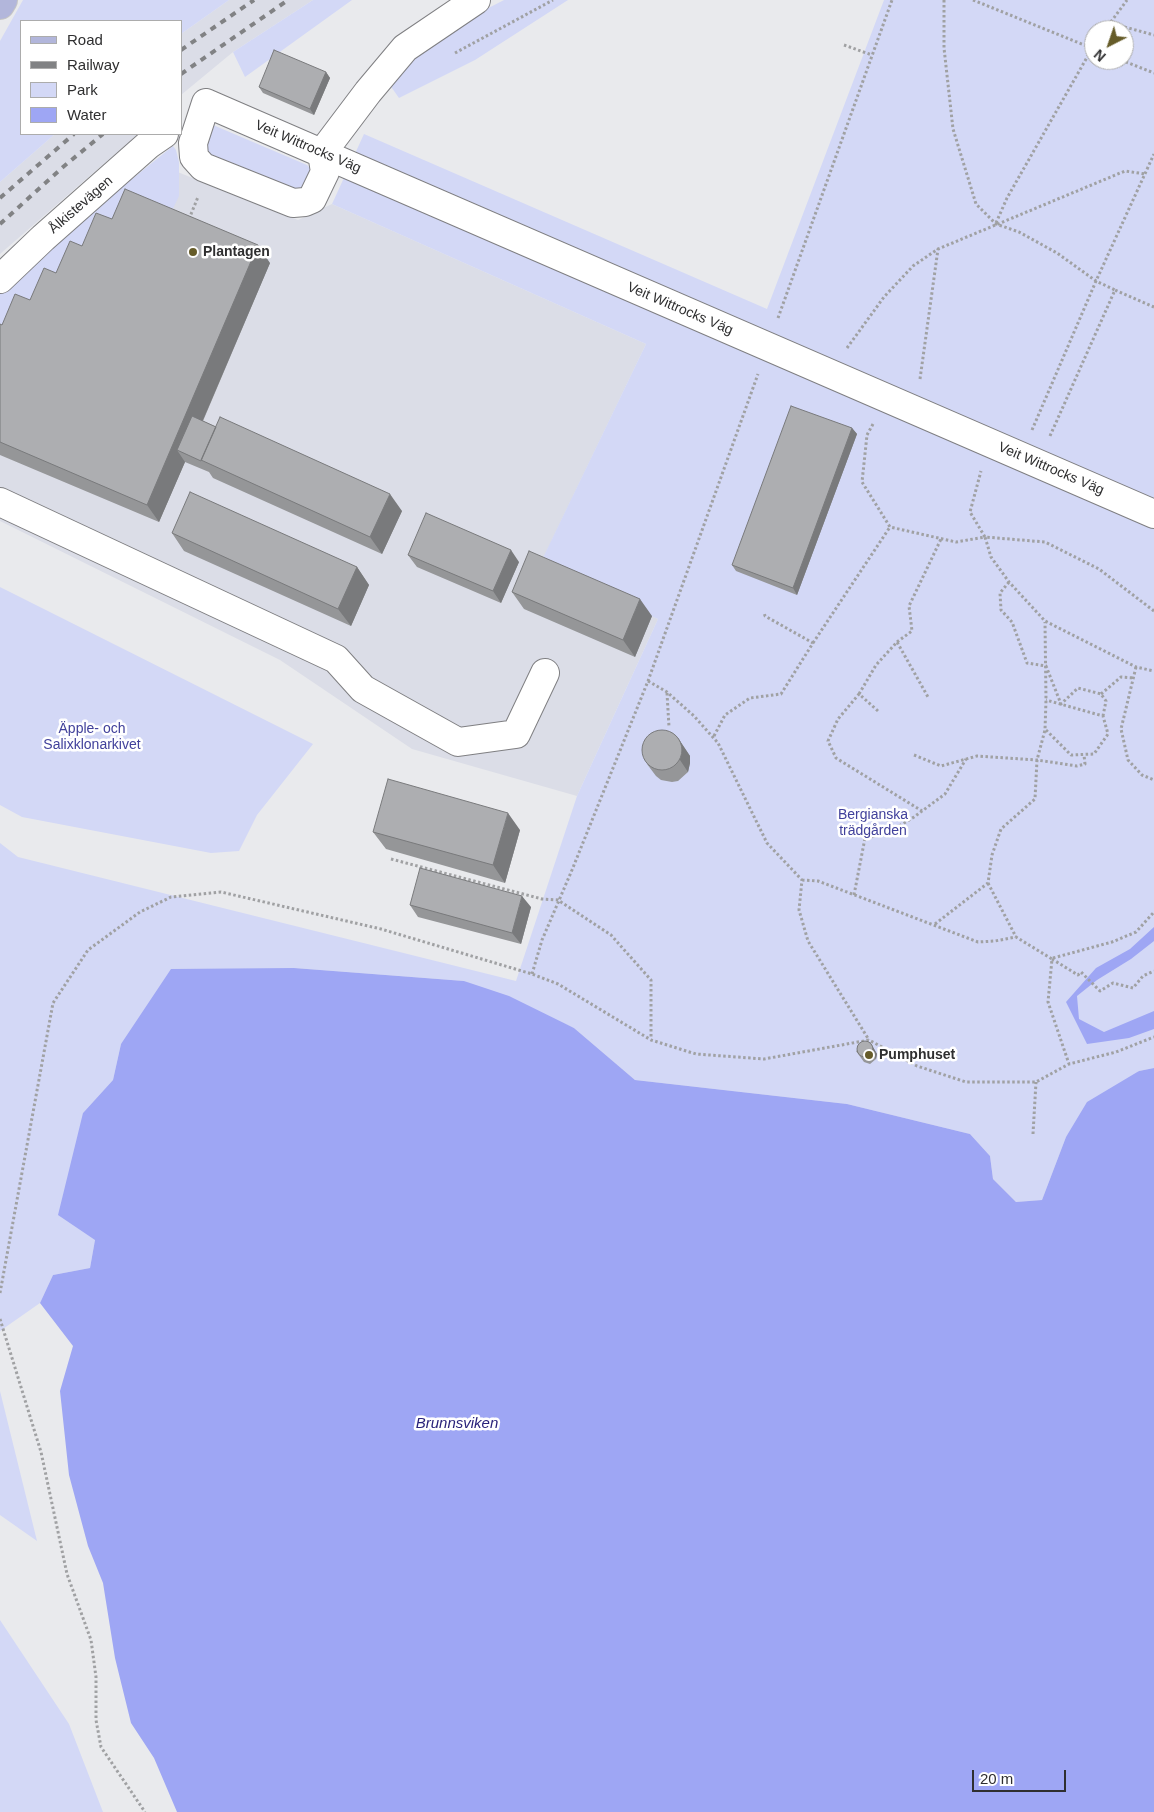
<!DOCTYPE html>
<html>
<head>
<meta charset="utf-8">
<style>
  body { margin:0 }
  #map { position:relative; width:1154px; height:1812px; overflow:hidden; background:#e9eaed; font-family:Helvetica,sans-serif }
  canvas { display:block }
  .legend { position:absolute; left:20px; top:20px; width:162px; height:115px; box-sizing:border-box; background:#fff; border:1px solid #acacac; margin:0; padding:6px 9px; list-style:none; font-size:15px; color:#2f2f30 }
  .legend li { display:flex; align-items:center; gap:10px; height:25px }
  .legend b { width:25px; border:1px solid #acacac }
  .north { position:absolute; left:1084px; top:20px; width:50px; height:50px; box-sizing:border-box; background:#fff; border:1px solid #acacac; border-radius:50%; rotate:221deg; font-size:14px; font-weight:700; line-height:20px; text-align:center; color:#2f2f30 }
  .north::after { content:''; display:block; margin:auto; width:18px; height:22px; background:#665c29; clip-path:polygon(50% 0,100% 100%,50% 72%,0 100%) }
  .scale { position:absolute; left:972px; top:1770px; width:94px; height:22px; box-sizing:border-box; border:2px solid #2f2f30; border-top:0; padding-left:6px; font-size:15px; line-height:18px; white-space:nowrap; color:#2f2f30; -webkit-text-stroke:4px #fff; paint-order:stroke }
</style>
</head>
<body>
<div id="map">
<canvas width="1154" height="1812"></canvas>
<ul class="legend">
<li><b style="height:6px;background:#b2b6db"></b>Road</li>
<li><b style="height:6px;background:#818284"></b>Railway</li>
<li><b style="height:14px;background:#d3d8f6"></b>Park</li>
<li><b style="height:14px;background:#9ea6f4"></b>Water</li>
</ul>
<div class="north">N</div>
<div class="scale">20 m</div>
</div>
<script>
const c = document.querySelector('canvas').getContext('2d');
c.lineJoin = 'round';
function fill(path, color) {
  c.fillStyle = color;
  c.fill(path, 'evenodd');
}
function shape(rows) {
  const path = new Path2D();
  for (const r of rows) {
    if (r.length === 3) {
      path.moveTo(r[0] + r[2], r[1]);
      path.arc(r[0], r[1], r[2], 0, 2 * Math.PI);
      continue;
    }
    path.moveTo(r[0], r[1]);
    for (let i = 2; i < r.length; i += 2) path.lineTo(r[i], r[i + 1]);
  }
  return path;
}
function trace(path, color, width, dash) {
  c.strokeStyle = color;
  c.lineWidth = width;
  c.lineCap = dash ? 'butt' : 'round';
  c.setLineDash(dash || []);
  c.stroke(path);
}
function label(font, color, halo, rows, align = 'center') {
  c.font = font + ' Helvetica,sans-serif';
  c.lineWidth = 5;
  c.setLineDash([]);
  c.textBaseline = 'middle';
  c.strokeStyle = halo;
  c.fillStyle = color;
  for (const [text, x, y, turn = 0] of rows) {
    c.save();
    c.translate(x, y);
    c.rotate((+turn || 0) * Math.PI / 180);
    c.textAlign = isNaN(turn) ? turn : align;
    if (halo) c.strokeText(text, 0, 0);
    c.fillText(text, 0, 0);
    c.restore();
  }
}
fill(shape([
  [229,0,313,0,233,52,181,95,181,34],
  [55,134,138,134,0,254,0,182],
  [155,163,298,220,332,204,646,344,540,565,658,619,577,796,412,749,280,660,0,521,0,310]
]), '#dbdde7');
fill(shape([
  [23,0,229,0,181,34,181,21,21,21,21,134,55,134,0,182,0,41],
  [313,0,352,0,245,77,233,52],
  [504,0,568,0,475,60,399,98,387,81,442,32],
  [884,0,1154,0,1154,1068,1139,1071,1066,1137,1042,1200,1016,1202,993,1179,990,1156,970,1134,847,1104,635,1080,574,1028,464,981,294,968,121,1044,113,1080,83,1113,95,1240,90,1268,53,1275,40,1303,0,1331,0,843,18,857,516,981,577,796,658,619,539,566,646,344,332,204,364,134,767,309],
  [1094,30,1124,30,1124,60,1094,60],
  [213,125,307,165,313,171,303,196,207,160,203,134],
  [173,146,176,150,179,162,179,196,168,219,0,339,0,293,122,187],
  [0,587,313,744,257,815,239,851,211,853,22,817,0,805],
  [0,1391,37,1541,0,1515],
  [0,1620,69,1724,103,1812,0,1812]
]), '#d3d8f6');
fill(shape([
  [1154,927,1154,941,1131,959,1097,980,1077,996,1079,1019,1104,1032,1154,1011,1154,1029,1129,1038,1087,1044,1066,1002,1096,968,1130,949],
  [294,968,464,981,509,996,574,1028,635,1080,847,1104,970,1134,990,1156,993,1179,1016,1202,1042,1200,1066,1137,1087,1102,1139,1071,1154,1068,1154,1812,177,1812,154,1758,131,1723,115,1658,103,1583,88,1546,69,1475,60,1391,73,1346,40,1303,53,1275,90,1268,95,1240,58,1215,83,1113,113,1080,121,1044,171,969]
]), '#9ea6f4');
const minor = shape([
  [206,103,1154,514],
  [206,103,193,143,194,157,203,167,293,203,305,202,312,199,325,172,322,153],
  [322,153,368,92,405,48,476,0],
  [0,279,43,238,148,145,164,134],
  [0,502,336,659,363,689,458,742,516,734,545,673]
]);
const major = shape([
  [0,5,3,0]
]);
trace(minor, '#7f7f82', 30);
trace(major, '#c5c5c5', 30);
trace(shape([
  [944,0,944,48,953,129,976,204,996,224,1019,232,1057,253,1096,281,1115,290],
  [973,0,1094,49],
  [1110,23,1154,35],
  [1105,30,1127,0],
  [844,45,872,55],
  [455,53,553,0],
  [1121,60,1154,73],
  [189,219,198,197],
  [996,223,1007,198,1094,45],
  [778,318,892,0],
  [847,348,884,297,913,266,938,249,1125,171,1145,174],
  [920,379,938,249],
  [873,424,867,435,862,482,890,527,956,542,985,537,970,512,981,471],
  [1032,430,1096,281,1154,154],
  [1050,436,1115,290,1154,307],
  [1009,582,1000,593,1001,610,1012,622,1027,663,1046,666,1061,704,1078,688,1101,694,1106,701,1103,716],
  [1154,611,1099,569,1045,542,985,537,991,557,1009,582,1045,621,1136,667,1154,671],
  [897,642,912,631,909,606,941,539],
  [813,643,890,527],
  [1136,667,1121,729,1128,760,1142,775,1154,780],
  [648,681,667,692,694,716,718,743,767,843,802,880,799,910,808,941,869,1040],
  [667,693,669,727],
  [859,694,876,665,897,642,928,697],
  [1101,694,1121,677,1134,678],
  [878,711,859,694,838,719,828,741,836,758,922,811],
  [1046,730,1071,755,1094,754,1108,734,1103,716,1046,700],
  [714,736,725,715,750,698,781,694,813,643,765,616,764,612],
  [914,755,941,766,977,756,1037,760,1077,766,1085,764,1084,755],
  [391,859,542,899,558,900,611,935,651,980,651,1039],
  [802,880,818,881,978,942,995,941,1016,937,1052,959,1048,1002,1069,1064],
  [988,883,1016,937],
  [854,895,865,838,886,834,914,817,945,794,966,759],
  [935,924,988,883,992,855,1001,829,1035,799,1037,760,1045,730,1046,700,1045,622],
  [1053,958,1112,942,1136,932,1154,912],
  [1052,959,1078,975,1081,972,1100,991,1113,983,1133,988,1143,976,1154,971],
  [532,974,542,940,572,870,648,681,758,374],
  [1033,1134,1036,1082],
  [0,1293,53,1003,88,950,140,912,171,897,221,892,381,929,532,974,558,984,651,1040,696,1054,764,1059,869,1040,917,1066,966,1082,1036,1082,1069,1064,1116,1052,1154,1037],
  [0,1319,41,1452,67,1574,91,1640,96,1677,96,1720,101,1747,145,1812]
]), '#a0a1a3', 3, [2.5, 2.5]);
trace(minor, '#fff', 28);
trace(major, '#b2b6db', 28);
trace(shape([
  [181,50,254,0],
  [181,74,288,0],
  [0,198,74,134],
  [0,224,63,167,103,134]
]), '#818284', 4, [6, 6]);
fill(shape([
  [326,72,330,78,314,115,263,93,259,87],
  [112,219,270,263,203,421,402,511,382,554,213,478,209,472,185,462,159,522,0,455,0,324,2,325,30,300,82,246],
  [852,428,857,434,797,595,736,571,732,565],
  [172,533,357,567,369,585,351,626,184,551],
  [408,555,519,562,501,603,417,567],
  [512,592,652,616,635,657,524,609],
  [678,738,690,756,690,763,688,772,678,781,672,782,661,780,656,776,647,764],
  [520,830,505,883,386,849,373,832],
  [410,905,531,907,521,944,418,917],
  [870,1042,877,1054,876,1059,870,1064,864,1062,856,1051]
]), '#959698');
fill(shape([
  [326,72,330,78,314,115,310,109],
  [258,245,270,263,188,455,177,450,185,462,159,522,147,505],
  [852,428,857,434,797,595,793,588],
  [390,494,402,511,382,554,370,537],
  [511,550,519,562,501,603,493,591],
  [357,567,369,585,351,626,338,609],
  [640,599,652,616,635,657,623,640],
  [678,738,690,756,690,763,688,772,680,760],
  [508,813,520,830,505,883,493,865],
  [522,896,531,907,521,944,512,933],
  [870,1042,877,1054,876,1059,872,1053]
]), '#797a7c');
const building = shape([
  [274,50,326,72,310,109,259,87,274,50],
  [125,189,258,245,147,505,0,442,0,324,2,325,15,294,30,300,44,268,56,273,70,241,82,246,96,213,112,219,125,189],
  [791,406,852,428,793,588,732,565,791,406],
  [192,416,216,427,201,461,177,450,192,416],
  [220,417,390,494,370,537,201,460,220,417],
  [190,492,357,567,338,609,172,533,190,492],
  [426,513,511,550,493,591,408,555,426,513],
  [529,551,640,599,623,640,512,592,529,551],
  [662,750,20],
  [388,779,508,813,493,865,373,832,388,779],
  [420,868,522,896,512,933,410,905,420,868],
  [865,1049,8]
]);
fill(building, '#adaeb1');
trace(building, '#797a7c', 1);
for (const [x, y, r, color] of [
  [193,252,5,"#665c29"],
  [869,1055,5,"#665c29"]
]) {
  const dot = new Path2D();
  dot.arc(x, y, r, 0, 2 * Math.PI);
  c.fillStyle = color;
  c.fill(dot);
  trace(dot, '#fff', 2);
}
label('14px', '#2f2f30', '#fff', [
  ["Veit Wittrocks Väg",308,147,23],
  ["Ålkistevägen",81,205,-41],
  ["Veit Wittrocks Väg",680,309,23],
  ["Veit Wittrocks Väg",1051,469,23]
]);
label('bold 14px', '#2f2f30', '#fff', [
  ["Plantagen",203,252],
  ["Pumphuset",879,1055]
], 'left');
label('14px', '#41419b', '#fff', [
  ["Äpple- och",92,729],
  ["Salixklonarkivet",92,745],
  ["Bergianska",873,815],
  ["trädgården",873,831]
]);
label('italic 15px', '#29227a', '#fff', [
  ["Brunnsviken",457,1424]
]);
</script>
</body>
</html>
